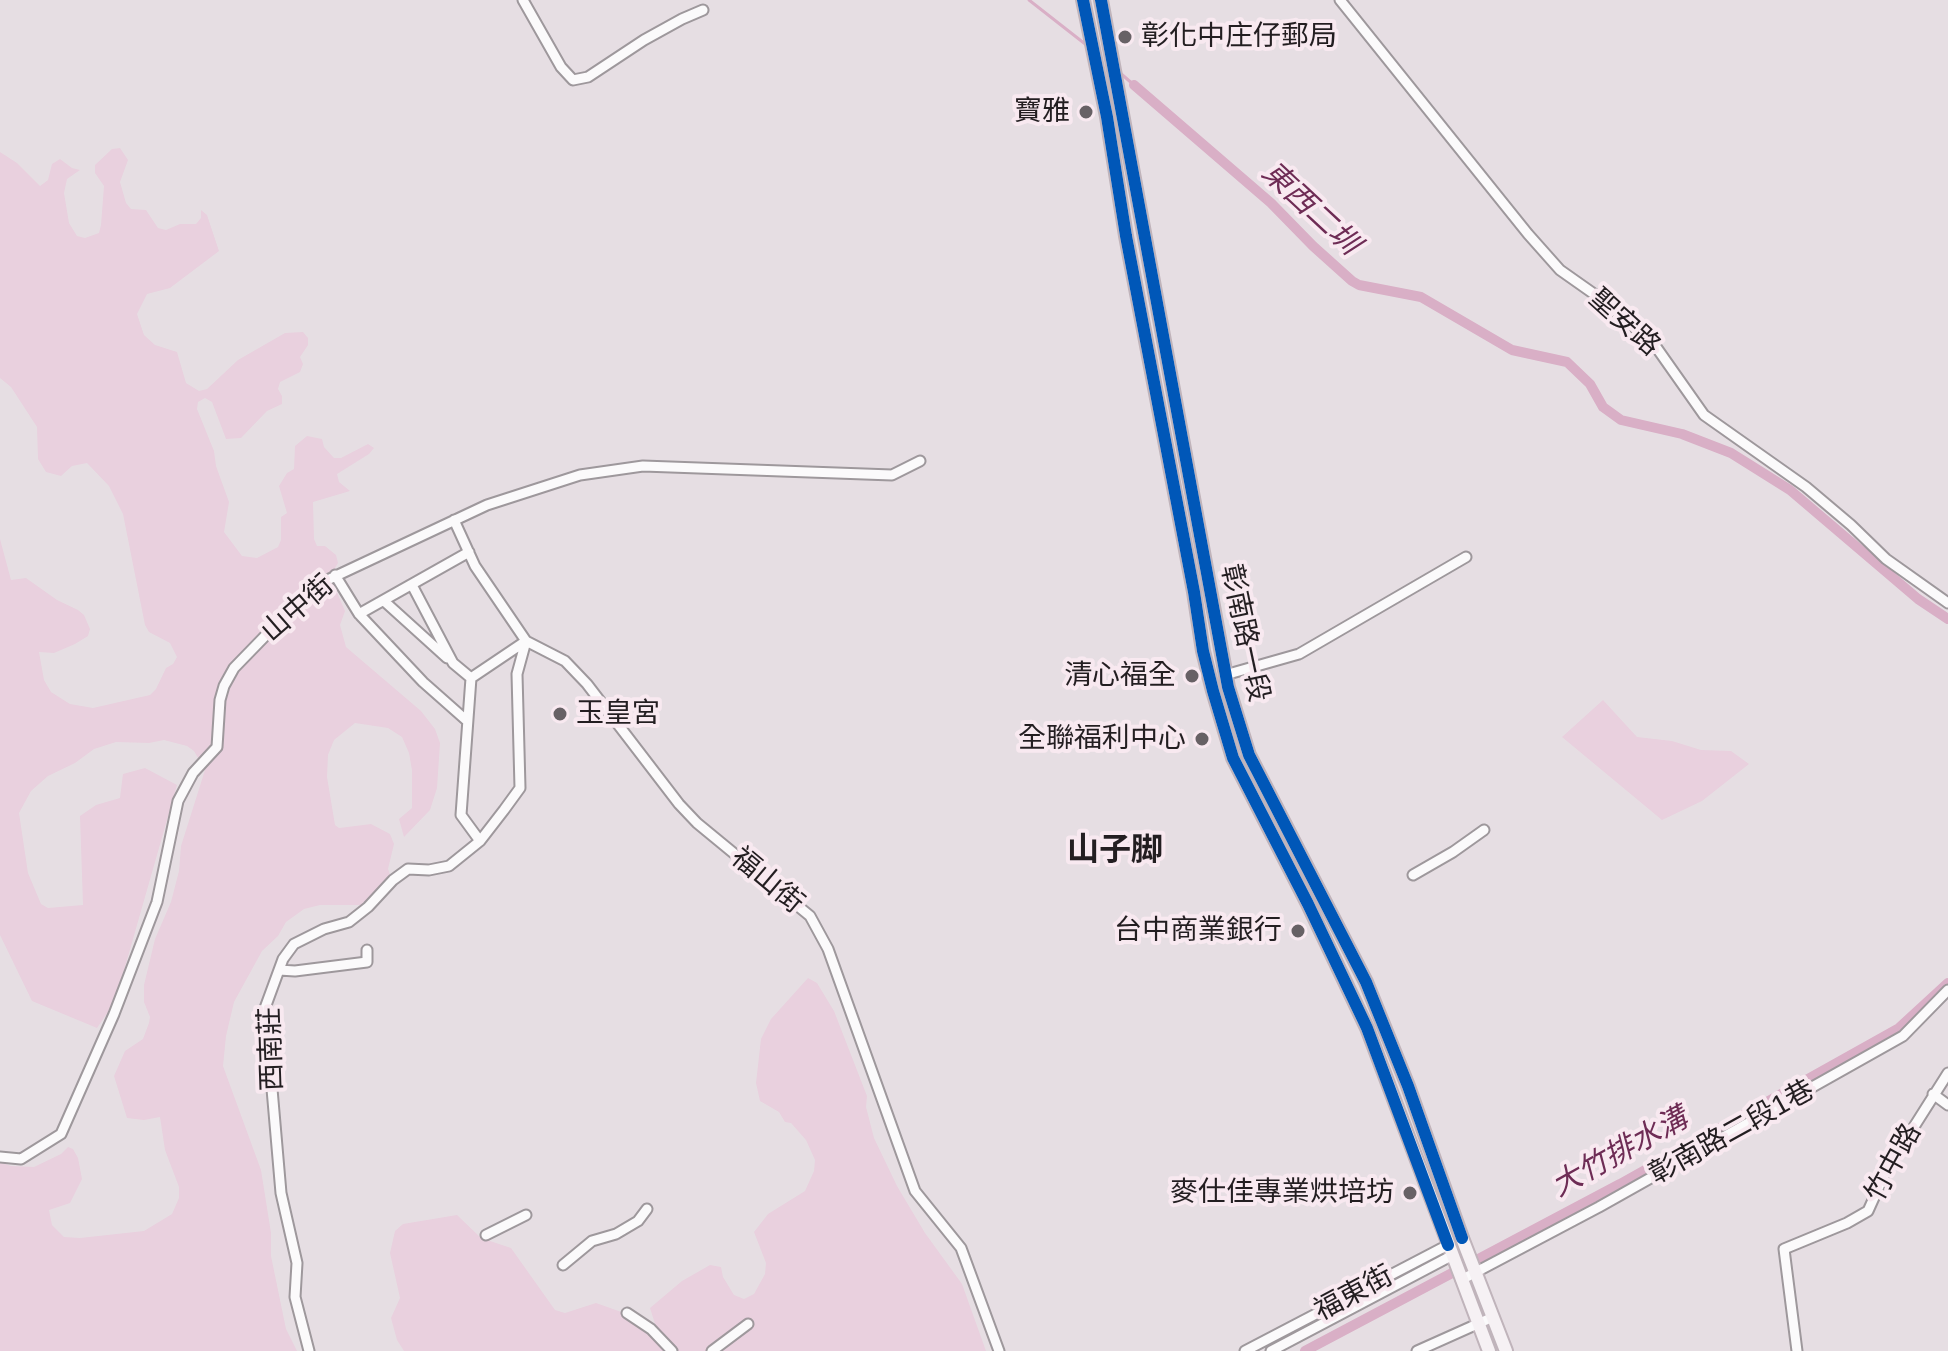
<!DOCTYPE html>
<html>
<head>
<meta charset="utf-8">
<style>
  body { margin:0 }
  canvas { display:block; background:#e6dee3 }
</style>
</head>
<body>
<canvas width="1948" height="1351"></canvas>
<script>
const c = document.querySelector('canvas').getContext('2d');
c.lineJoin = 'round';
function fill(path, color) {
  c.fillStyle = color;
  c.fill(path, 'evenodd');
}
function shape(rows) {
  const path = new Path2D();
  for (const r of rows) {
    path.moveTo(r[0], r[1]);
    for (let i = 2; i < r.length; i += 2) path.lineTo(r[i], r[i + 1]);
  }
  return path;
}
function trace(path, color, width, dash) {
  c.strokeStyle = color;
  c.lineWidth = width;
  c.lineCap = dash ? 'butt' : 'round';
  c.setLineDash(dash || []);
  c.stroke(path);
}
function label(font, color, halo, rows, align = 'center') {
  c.font = font + ' Arial,"Noto Sans TC",sans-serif';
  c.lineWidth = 8;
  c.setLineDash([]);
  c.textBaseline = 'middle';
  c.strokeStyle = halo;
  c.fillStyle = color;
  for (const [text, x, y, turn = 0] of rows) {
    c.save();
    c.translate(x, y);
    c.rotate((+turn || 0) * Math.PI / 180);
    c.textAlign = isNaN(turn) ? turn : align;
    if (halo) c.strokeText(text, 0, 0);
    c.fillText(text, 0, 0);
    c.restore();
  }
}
fill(shape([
  [120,148,128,160,120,182,126,203,131,209,146,210,158,228,166,230,180,224,196,224,201,218,201,210,207,215,219,251,170,288,147,294,137,314,144,335,155,345,177,352,186,383,199,391,207,389,238,360,285,333,303,332,308,338,308,345,300,357,303,364,300,372,280,382,278,389,282,396,282,404,267,411,241,438,226,439,212,402,205,398,198,402,197,409,214,451,216,466,229,502,224,532,242,556,257,558,278,547,281,540,281,517,287,513,279,486,287,473,294,469,295,446,307,436,322,439,324,447,334,458,341,458,368,444,374,448,369,454,337,474,339,482,350,491,313,502,314,539,317,546,325,546,336,555,338,563,330,576,345,611,340,625,346,647,421,711,435,729,440,743,437,788,430,810,404,837,399,819,412,808,412,770,409,753,402,737,388,728,355,723,334,740,328,755,327,777,335,825,339,828,371,824,390,834,394,844,388,869,394,886,369,897,361,905,320,905,304,909,286,922,278,936,262,951,234,1002,226,1036,223,1066,261,1170,271,1233,271,1256,286,1329,297,1351,0,1351,0,1162,11,1166,34,1167,61,1154,68,1147,73,1149,78,1158,82,1179,70,1203,49,1210,52,1225,64,1237,80,1238,144,1231,172,1214,179,1198,179,1187,165,1150,160,1117,144,1120,127,1118,114,1076,125,1051,143,1039,149,1023,150,1017,144,1002,144,985,155,939,171,902,179,871,181,846,205,770,194,751,187,746,164,740,149,743,116,742,94,749,75,763,48,776,31,791,19,813,28,873,41,904,48,908,83,905,80,816,96,805,120,798,123,774,145,768,177,785,115,1002,97,1028,32,1001,0,935,0,539,11,580,26,578,57,600,78,610,84,615,90,629,88,636,75,644,54,653,39,652,44,680,51,692,70,704,93,708,150,695,156,689,166,668,173,664,177,657,170,643,149,632,145,625,123,514,109,486,87,463,72,466,61,476,46,472,38,459,37,427,11,387,0,378,0,152,17,163,40,186,48,180,52,164,60,159,72,168,80,170,67,179,64,193,69,223,77,236,85,238,99,233,101,225,104,186,95,173,95,165,112,149],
  [1603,700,1637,737,1672,741,1701,750,1731,751,1749,764,1702,801,1662,820,1562,737],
  [808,978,817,983,834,1011,867,1096,866,1107,874,1138,897,1186,925,1233,962,1284,986,1351,678,1351,656,1327,650,1308,682,1281,710,1265,721,1267,723,1277,734,1295,744,1299,754,1294,765,1274,766,1263,754,1232,768,1214,805,1191,814,1171,815,1160,806,1140,791,1123,785,1122,779,1112,760,1101,756,1083,761,1039,771,1019],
  [457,1215,481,1238,511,1248,555,1310,565,1313,596,1303,627,1314,645,1328,664,1351,404,1351,397,1340,391,1318,400,1298,390,1253,395,1231,403,1224]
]), '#e9d0de');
trace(shape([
  [1029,0,1089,47],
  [1119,72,1134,85]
]), '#d9afc6', 3);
trace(shape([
  [1134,85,1271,203,1313,246,1352,281,1359,285,1421,297,1512,350,1567,362,1590,384,1603,407,1621,420,1682,434,1731,453,1790,490,1918,599,1948,619],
  [1305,1351,1620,1184,1899,1028,1948,983]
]), '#d9afc6', 10);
const minor = shape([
  [523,0,561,67,573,80,588,77,644,40,682,19,703,10],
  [1340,0,1528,234,1560,270,1604,301,1654,344,1704,415,1806,487,1851,525,1886,559,1948,603],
  [454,520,475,566,526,641,565,661,587,684,679,804,697,823,810,916,828,949,915,1191,961,1248,999,1351],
  [335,575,359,614,423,682,466,720],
  [412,585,453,663,471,678],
  [384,601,447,658],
  [359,614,469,552],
  [1225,675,1299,654,1466,557],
  [471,678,461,815,480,841],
  [471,678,526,641],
  [1413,875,1453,852,1484,830],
  [279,970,295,971,367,962,367,950],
  [1933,1094,1948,1105],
  [0,1157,21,1159,61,1134,114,1014,157,902,178,801,193,773,217,747,220,700,224,686,234,668,301,599,321,583,487,505,580,475,643,466,892,475,920,461],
  [486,1235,526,1215],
  [563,1265,592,1241,616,1234,638,1221,647,1209],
  [1461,1280,1599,1207,1903,1036,1948,990],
  [627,1313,651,1329,672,1351],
  [309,1351,295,1297,297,1263,281,1193,265,1008,283,959,294,944,324,929,349,922,368,907,393,880,408,869,429,870,449,866,480,841,504,810,520,788,517,674,526,641],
  [712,1351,748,1324],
  [1245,1351,1448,1245],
  [1271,1351,1451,1256],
  [1417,1351,1493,1317],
  [1797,1351,1784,1249,1847,1223,1868,1211,1886,1171,1948,1073]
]);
const major = shape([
  [1083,0,1107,117,1126,236,1194,592,1203,651,1213,691,1233,758,1308,904,1367,1028,1489,1351],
  [1101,0,1228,687,1249,755,1366,982,1408,1086,1462,1238,1506,1351]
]);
trace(minor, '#9e989c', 13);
trace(major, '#c0b4bb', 16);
trace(minor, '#fbfafb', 9);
trace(major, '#f6f1f4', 12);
trace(shape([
  [1083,0,1107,117,1126,236,1194,592,1203,651,1213,691,1233,758,1308,904,1367,1028,1448,1245],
  [1101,0,1228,687,1249,755,1366,982,1408,1086,1462,1238]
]), '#0057b8', 12);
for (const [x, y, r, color] of [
  [1125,37,8,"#676165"],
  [1086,112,8,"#676165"],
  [1192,676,8,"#676165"],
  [560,714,8,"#676165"],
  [1202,739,8,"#676165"],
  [1298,931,8,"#676165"],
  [1410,1193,8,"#676165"]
]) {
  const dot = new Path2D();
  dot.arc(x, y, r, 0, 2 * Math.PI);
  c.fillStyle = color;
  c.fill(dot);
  trace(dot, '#f8e9f0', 3);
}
label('28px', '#231e21', '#f8e9f0', [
  ["彰化中庄仔郵局",1141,37,"left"],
  ["寶雅",1070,112],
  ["清心福全",1176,676],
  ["玉皇宮",576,714,"left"],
  ["全聯福利中心",1186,739],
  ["台中商業銀行",1282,931],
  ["麥仕佳專業烘培坊",1394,1193]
], 'right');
label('28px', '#231e21', '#f8e9f0', [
  ["聖安路",1624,323,42],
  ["山中街",298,609,-41],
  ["彰南路一段",1244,633,78],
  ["福山街",767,881,40],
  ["西南莊",272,1049,-92],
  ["彰南路二段1巷",1732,1133,-29],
  ["竹中路",1894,1163,-61],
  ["福東街",1354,1294,-28]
]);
label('italic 30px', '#6e2c55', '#f8e9f0', [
  ["東西二圳",1310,209,43],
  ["大竹排水溝",1620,1153,-29]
]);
label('bold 32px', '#231e21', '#f8e9f0', [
  ["山子脚",1115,851]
]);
</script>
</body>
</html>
